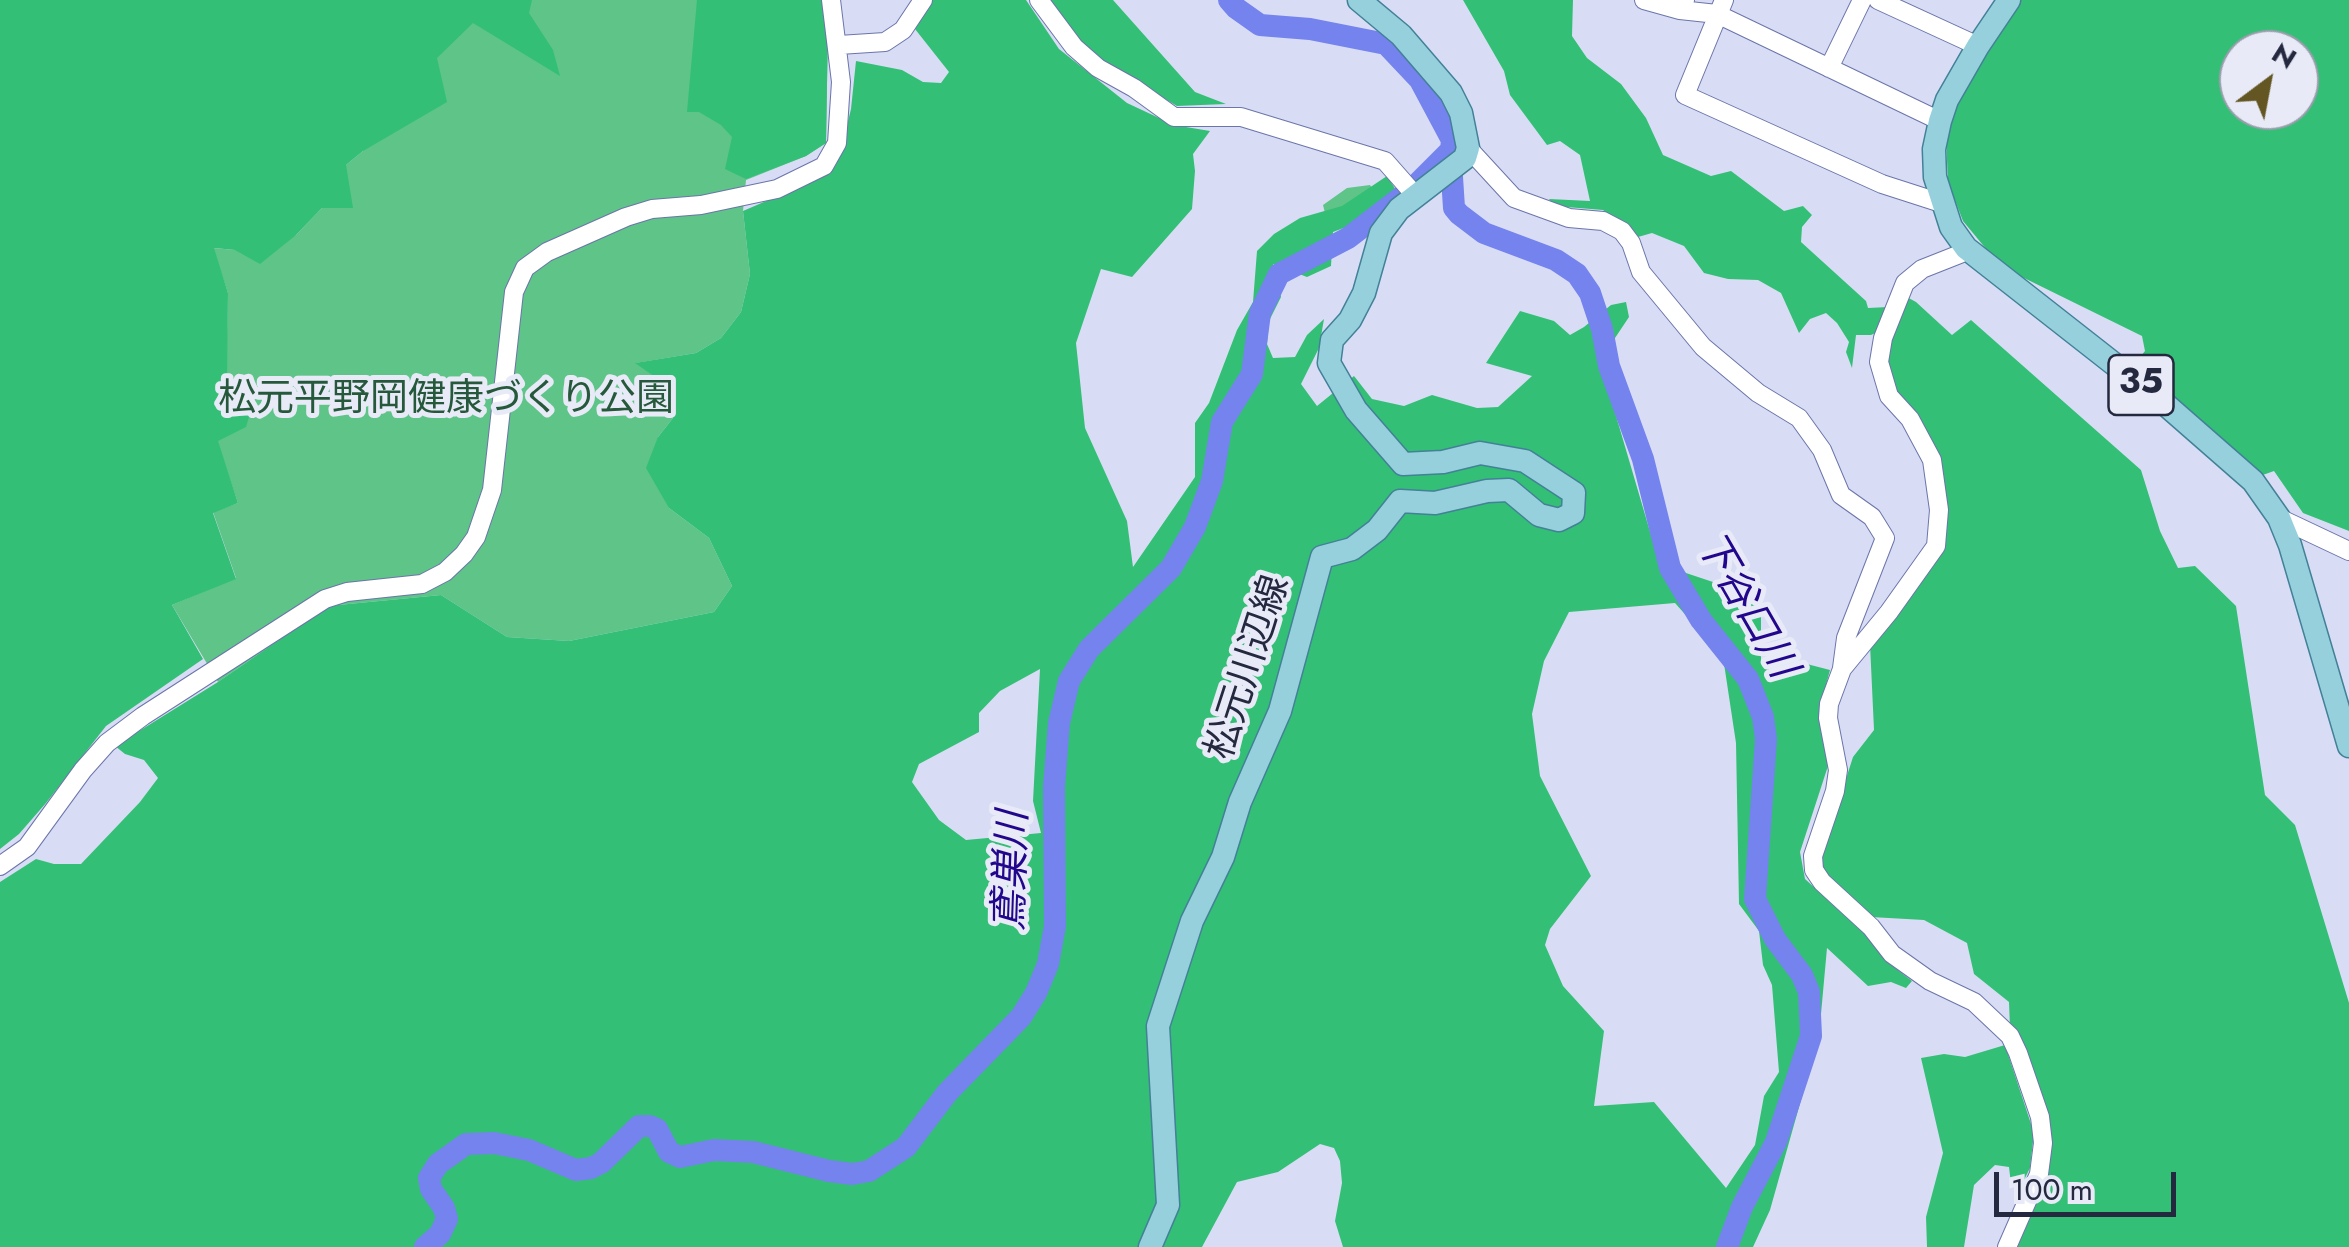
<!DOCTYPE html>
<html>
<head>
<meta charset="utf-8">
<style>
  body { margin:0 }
  #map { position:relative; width:2349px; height:1247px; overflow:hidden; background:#d8ddf5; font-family:Jost,sans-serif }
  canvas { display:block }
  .north { position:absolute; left:2219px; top:30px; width:100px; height:100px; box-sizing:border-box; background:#e8ebf7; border:2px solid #9a9dad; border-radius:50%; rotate:32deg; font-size:28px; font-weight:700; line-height:40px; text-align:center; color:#25293f }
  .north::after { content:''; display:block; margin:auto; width:35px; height:45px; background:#635623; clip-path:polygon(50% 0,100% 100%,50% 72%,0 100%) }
  .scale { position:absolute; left:1994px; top:1172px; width:182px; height:45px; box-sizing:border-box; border:5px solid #25293f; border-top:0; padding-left:12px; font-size:30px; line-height:35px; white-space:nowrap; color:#25293f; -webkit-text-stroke:8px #e8ebf7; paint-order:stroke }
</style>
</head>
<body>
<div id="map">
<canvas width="2349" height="1247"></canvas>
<div class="north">N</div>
<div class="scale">100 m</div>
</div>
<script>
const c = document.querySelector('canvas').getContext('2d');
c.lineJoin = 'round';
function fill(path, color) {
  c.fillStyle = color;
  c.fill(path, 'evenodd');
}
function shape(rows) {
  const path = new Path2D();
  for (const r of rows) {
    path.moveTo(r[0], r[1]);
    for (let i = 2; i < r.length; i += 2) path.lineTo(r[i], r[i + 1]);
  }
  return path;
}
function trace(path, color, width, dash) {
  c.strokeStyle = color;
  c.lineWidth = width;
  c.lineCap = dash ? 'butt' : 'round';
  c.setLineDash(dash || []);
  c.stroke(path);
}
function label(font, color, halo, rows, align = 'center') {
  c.font = font + ' Jost,"Noto Sans JP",sans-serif';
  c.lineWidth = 10;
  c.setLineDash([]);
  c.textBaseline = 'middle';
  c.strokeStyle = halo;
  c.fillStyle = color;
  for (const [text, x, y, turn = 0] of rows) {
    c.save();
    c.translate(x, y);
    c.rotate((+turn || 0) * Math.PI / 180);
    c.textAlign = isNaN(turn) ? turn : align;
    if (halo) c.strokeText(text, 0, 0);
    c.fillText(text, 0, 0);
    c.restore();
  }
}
fill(shape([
  [419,0,824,0,828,25,826,143,806,156,746,180,743,211,750,274,741,312,721,338,696,353,636,363,666,385,673,418,658,437,669,508,709,538,732,586,714,612,569,641,507,637,441,595,328,606,218,682,172,605,236,578,213,512,238,503,217,441,226,379,228,293,213,248,235,250,296,235,322,208,346,165,363,151],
  [1370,185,1374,191,1326,217,1323,205,1347,188]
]), '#5ec487');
fill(shape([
  [0,0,532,0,529,13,553,50,560,76,473,23,437,58,447,102,363,151,346,165,353,208,322,208,296,235,260,264,235,250,214,248,228,293,227,378,253,403,246,427,218,441,238,503,213,513,236,579,172,605,203,659,106,726,46,803,19,834,0,849],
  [697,0,824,0,828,25,826,143,806,156,746,179,725,169,732,137,721,125,699,112,687,112],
  [932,0,1026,0,1059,49,1127,103,1174,125,1210,131,1193,154,1195,171,1192,209,1132,277,1101,269,1076,343,1085,428,1127,521,1133,567,1195,477,1195,423,1209,403,1237,330,1253,302,1257,251,1274,234,1300,218,1342,206,1387,176,1396,190,1349,226,1333,232,1331,266,1307,277,1273,264,1281,297,1269,321,1267,344,1273,358,1295,357,1307,335,1324,319,1319,348,1301,384,1317,406,1354,376,1372,399,1404,406,1432,395,1477,408,1498,407,1532,376,1486,363,1520,311,1554,321,1570,335,1584,327,1611,305,1626,302,1629,317,1615,338,1614,409,1656,552,1686,573,1761,598,1761,663,1778,677,1803,663,1830,670,1819,711,1828,766,1800,852,1805,879,1863,932,1886,961,1912,981,1906,988,1891,982,1868,986,1827,948,1819,1036,1770,1210,1753,1247,1343,1247,1335,1221,1342,1183,1340,1161,1334,1148,1320,1144,1278,1172,1237,1182,1202,1247,0,1247,0,882,36,859,54,864,81,864,140,802,158,778,144,760,125,754,115,746,218,682,328,606,441,595,507,637,569,641,714,612,732,586,709,538,669,508,646,468,658,437,673,418,666,385,635,363,696,353,721,338,741,312,750,274,743,211,824,176,839,158,851,109,856,61,902,70,923,82,941,83,949,72,915,29],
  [1675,603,1723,657,1736,743,1739,904,1759,931,1763,965,1772,985,1779,1072,1764,1096,1755,1145,1726,1188,1654,1102,1594,1106,1604,1031,1563,986,1545,945,1550,929,1591,876,1540,776,1532,714,1544,661,1569,612],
  [1040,669,1033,801,1041,833,966,840,939,820,912,782,919,764,979,732,979,713,1000,691],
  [1050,0,1113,0,1195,92,1226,104,1177,106,1105,64,1078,38],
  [1463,0,1573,0,1572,36,1587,58,1621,84,1646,118,1663,155,1711,176,1731,171,1784,211,1803,206,1812,215,1802,227,1801,242,1866,301,1868,308,1888,307,1882,330,1871,335,1856,335,1852,368,1846,352,1849,342,1837,323,1826,313,1810,319,1799,333,1781,293,1758,280,1728,279,1704,273,1684,246,1652,233,1638,237,1603,210,1554,206,1549,199,1590,201,1580,155,1560,141,1547,145,1510,95,1504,71],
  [2016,0,2349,0,2349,531,2303,513,2274,471,2260,476,2131,368,2145,351,2142,336,2022,277,2011,279,1963,221,1948,182,1946,137,1955,101],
  [2239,50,2299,50,2299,110,2239,110],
  [1905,296,1916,302,1952,335,1971,320,2141,470,2160,531,2178,568,2195,566,2236,606,2265,795,2295,825,2349,1003,2349,1247,2014,1247,2046,1177,2010,1028,2009,1002,1974,974,1967,943,1924,920,1871,917,1828,877,1819,863,1853,757,1874,730,1870,644,1935,560,1943,480,1894,392,1885,360],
  [2005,1045,2034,1133,2030,1168,2019,1190,2011,1184,2009,1167,1995,1165,1974,1185,1964,1247,1927,1247,1926,1217,1943,1153,1921,1058,1944,1054,1965,1057]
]), '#34bf76');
trace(shape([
  [1452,177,1454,208,1459,214,1484,233,1556,260,1577,274,1590,293,1602,329,1609,366,1643,459,1670,568,1701,620,1748,679,1763,717,1766,739,1755,899,1775,939,1802,975,1809,992,1811,1036,1776,1142,1742,1207,1727,1247],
  [425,1247,440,1234,447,1219,444,1208,431,1189,429,1178,438,1164,466,1144,494,1143,529,1150,576,1170,591,1168,601,1163,639,1126,650,1126,657,1129,669,1152,680,1157,714,1150,753,1152,829,1171,852,1174,869,1171,906,1147,947,1093,1021,1017,1036,993,1048,964,1055,926,1054,787,1059,723,1069,681,1089,649,1171,568,1195,527,1212,481,1222,422,1252,374,1260,313,1279,274,1348,238,1412,189,1451,150,1452,140,1420,80,1386,44,1310,29,1260,25,1236,8,1229,0]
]), '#7483ed', 22);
const minor = shape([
  [1039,0,1074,47,1098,68,1134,88,1174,117,1241,117,1385,161,1415,195],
  [1644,0,1680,10,1685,0],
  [1724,0,1685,95,1882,184,1941,203],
  [1878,0,1978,46],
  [1680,10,1717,14,1940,121],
  [839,45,885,42,903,30,923,0],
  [1829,68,1862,0],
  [1468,148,1514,198,1569,218,1603,221,1622,231,1631,243,1641,272,1703,347,1758,393,1799,418,1822,450,1841,495,1872,517,1885,538,1846,638,1842,668],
  [1966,248,1960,254,1922,269,1905,283,1883,338,1879,362,1889,396,1910,419,1932,460,1939,510,1936,546,1889,612,1842,669,1829,704,1828,718,1838,770,1835,791,1813,856,1814,870,1822,882,1871,927,1892,954,1930,981,1974,1002,2010,1036,2018,1053,2040,1117,2043,1143,2039,1174,2007,1247],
  [2279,518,2349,551],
  [0,866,27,847,83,770,107,743,143,716,325,599,347,592,422,584,445,572,464,554,476,537,492,490,514,292,525,268,547,252,626,217,652,209,701,205,777,189,824,166,837,143,841,82,831,0]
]);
const major = shape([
  [2009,0,1978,46,1947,100,1940,121,1934,149,1935,177,1951,227,1966,248,2165,404,2253,481,2279,518,2290,545,2349,746],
  [1150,1247,1168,1205,1158,1026,1192,921,1223,857,1240,802,1280,711,1322,557,1352,549,1377,530,1400,501,1435,503,1487,491,1509,490,1539,515,1559,520,1573,513,1574,493,1525,461,1480,453,1443,462,1403,464,1356,410,1329,363,1332,340,1350,320,1364,293,1381,233,1399,209,1465,158,1468,148,1461,113,1451,93,1401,35,1359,0]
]);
trace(minor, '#6b75aa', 20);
trace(major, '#428197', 25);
trace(minor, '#fff', 18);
trace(major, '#97d0dd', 22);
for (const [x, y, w] of [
  [2141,385,65]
]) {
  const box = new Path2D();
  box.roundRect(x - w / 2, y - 30, w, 60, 8);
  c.fillStyle = '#e8ebf7';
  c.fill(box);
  trace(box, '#25293f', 2.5);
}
label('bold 35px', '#25293f', null, [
  ["35",2141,385]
]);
label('38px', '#26593b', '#e8ebf7', [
  ["松元平野岡健康づくり公園",446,401]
]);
label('38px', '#25293f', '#e8ebf7', [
  ["松元川辺線",1250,668,-72]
]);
label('italic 40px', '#22078c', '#e8ebf7', [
  ["下谷口川",1744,606,60],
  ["鳶巣川",1014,871,-88]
]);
</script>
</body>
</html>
